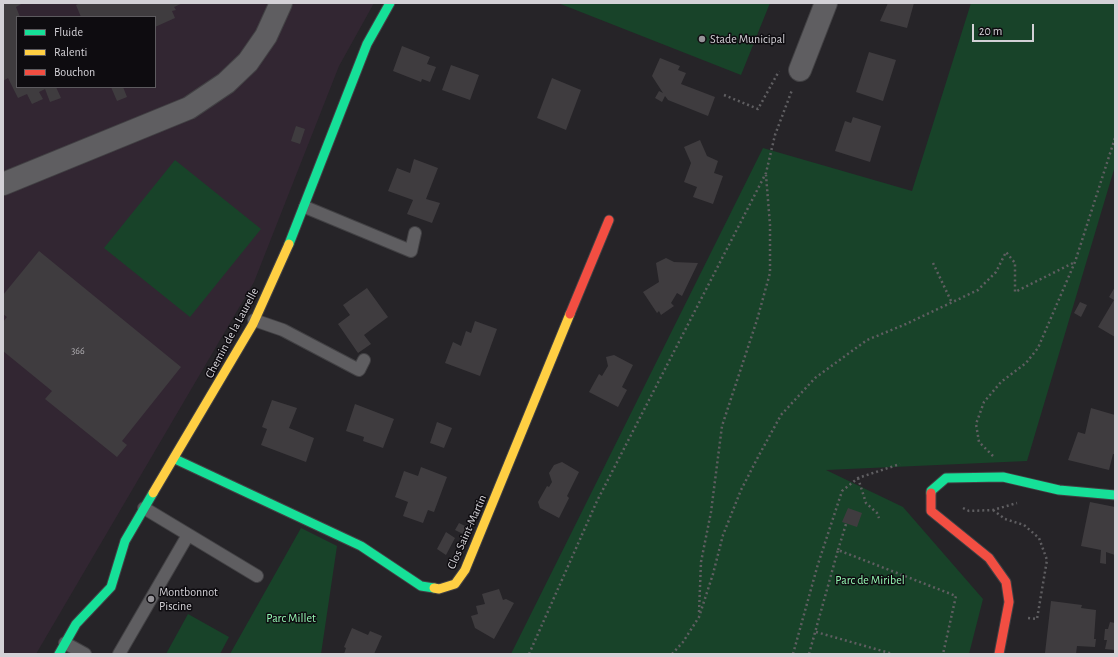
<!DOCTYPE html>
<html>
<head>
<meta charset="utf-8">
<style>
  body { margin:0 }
  #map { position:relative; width:1118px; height:657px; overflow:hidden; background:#262428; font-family:"Alegreya Sans",sans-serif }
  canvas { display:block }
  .frame { position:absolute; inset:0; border:4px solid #d3d1d6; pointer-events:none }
  .legend { position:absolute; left:16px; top:16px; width:140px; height:72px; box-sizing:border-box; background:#0e0c10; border:1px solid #5d5b5f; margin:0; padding:5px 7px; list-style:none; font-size:12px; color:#d3d1d6 }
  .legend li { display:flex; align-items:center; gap:8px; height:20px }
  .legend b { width:20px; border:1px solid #5d5b5f }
  .scale { position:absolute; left:972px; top:24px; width:62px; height:18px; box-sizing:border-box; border:2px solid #d3d1d6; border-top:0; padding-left:5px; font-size:12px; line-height:14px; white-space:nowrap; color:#d3d1d6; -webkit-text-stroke:3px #0e0c10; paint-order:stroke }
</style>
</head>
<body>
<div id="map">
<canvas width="1118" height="657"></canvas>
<div class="frame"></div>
<ul class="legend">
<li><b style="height:5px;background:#16e098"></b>Fluide</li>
<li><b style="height:5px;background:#ffcf43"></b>Ralenti</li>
<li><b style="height:5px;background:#f24e42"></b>Bouchon</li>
</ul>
<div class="scale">20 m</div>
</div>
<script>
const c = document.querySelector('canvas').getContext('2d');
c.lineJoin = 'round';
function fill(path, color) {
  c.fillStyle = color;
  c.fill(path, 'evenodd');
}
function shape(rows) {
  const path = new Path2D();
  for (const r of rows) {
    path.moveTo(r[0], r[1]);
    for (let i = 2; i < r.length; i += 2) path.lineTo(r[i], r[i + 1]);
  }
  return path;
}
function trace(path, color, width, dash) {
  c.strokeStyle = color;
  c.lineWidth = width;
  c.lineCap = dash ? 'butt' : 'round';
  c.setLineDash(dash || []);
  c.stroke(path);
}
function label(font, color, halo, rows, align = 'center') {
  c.font = font + ' "Alegreya Sans",sans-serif';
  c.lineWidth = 3;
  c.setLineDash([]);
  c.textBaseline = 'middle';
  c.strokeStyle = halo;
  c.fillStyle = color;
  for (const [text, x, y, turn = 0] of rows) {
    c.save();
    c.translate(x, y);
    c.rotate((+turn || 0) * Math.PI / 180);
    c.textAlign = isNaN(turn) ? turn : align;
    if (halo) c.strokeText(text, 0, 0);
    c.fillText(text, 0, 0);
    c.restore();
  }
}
fill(shape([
  [3,3,374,3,339,66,254,282,36,654,3,654],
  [17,17,155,17,155,87,17,87]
]), '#322632');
fill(shape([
  [558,3,770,3,741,75],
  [971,3,1115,3,1115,166,1027,461,826,470,903,507,983,599,969,654,511,654,763,148,912,191],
  [175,160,261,229,190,317,104,248],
  [301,528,337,546,321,654,230,654],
  [188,614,229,637,220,654,166,654]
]), '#184329');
fill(shape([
  [3,3,23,3,16,7,20,17,17,17,17,87,56,87,61,98,50,102,45,89,39,92,43,99,32,104,27,94,18,98,8,78,3,81],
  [80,3,183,3,174,7,176,10,172,11,175,18,155,27,155,17,81,17,76,5],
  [888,3,914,3,907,28,880,21],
  [402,46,430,57,427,64,436,67,430,82,422,79,421,82,393,71],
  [869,52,896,60,883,101,856,92],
  [660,58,680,66,678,70,686,73,681,84,715,97,708,116,668,100,665,96,662,102,655,98,659,91,663,93,652,76],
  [451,65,479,75,470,100,442,90],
  [552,78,581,90,566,130,537,118],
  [111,87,123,87,127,97,117,101],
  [853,117,881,126,870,162,835,151,845,121,851,123],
  [296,126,305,129,300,144,291,141],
  [700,140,707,156,718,161,714,173,723,176,713,204,693,197,697,187,684,182,691,163,684,147],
  [414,159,438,168,426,199,440,203,432,223,407,214,413,200,388,191,397,168,410,173],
  [39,251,181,367,122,441,127,445,117,457,45,399,52,391,3,351,3,322,7,317,3,314,3,295],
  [666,258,674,262,698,263,682,296,677,293,671,303,674,306,661,315,659,311,657,313,643,292,659,282,656,263],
  [1115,287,1115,337,1098,327,1114,300,1109,297],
  [367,288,388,317,364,335,371,344,358,353,338,324,350,315,343,305],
  [1080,302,1087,305,1081,317,1074,313],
  [475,321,497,329,480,376,445,363,453,342,461,346,466,331,471,333],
  [614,355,633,365,622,387,627,390,618,407,589,392,599,374,602,376,608,366,606,357],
  [272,400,297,408,289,428,314,438,306,462,261,445,267,429,262,427],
  [355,404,394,419,383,448,363,441,364,437,346,431],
  [1091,408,1115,415,1115,454,1113,454,1109,470,1068,460,1078,432,1085,434],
  [437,422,452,428,444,448,430,443],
  [562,462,579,472,567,496,569,498,559,518,540,508,538,502,547,486,549,487,552,482,549,473,554,465],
  [421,467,447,477,434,512,428,510,423,523,403,516,408,502,395,497,404,471,418,476],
  [1090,502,1115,507,1115,555,1106,552,1106,564,1100,563,1101,550,1081,546],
  [848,508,862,513,857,527,842,522],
  [459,523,467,527,463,534,455,530],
  [446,532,455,538,446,555,437,549],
  [499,589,503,600,506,599,514,603,494,639,475,628,471,616,478,614,476,606,485,604,482,594],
  [1051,601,1082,605,1081,608,1096,610,1094,639,1096,639,1095,647,1077,646,1076,654,1045,653],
  [1110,622,1115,623,1115,650,1105,649,1107,640,1104,640,1105,629,1108,629],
  [352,628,368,635,370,631,382,636,374,654,344,654,346,648,344,647]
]), '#3f3c3f');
const lane = shape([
  [305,207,411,251,415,233],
  [254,320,283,330,359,370,364,360],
  [144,508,257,576],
  [65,643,85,654],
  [119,654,188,535]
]);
const street = shape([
  [800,70,826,3],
  [3,184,189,108,226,83,248,62,266,36,281,3]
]);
const fast = shape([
  [289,244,367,44,390,3],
  [175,459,361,546,421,586,434,588],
  [931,493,931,491,946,478,1003,477,1059,490,1115,495],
  [59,654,76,624,111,587,125,541,153,493]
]);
const slow = shape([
  [153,493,253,324,289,244],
  [434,588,439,589,455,584,465,570,570,314]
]);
const jam = shape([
  [570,314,609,220],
  [931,493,931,511,989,558,1006,582,1009,602,999,654]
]);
trace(lane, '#424144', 14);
trace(street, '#424144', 24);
trace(fast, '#424144', 11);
trace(slow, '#424144', 11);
trace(jam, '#424144', 11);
trace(shape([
  [724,95,758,109,779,71],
  [933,263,952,303],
  [993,456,979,442,976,424,984,402,1001,382,1026,363,1038,348,1075,262,1115,138],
  [858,478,866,503,877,513,879,518],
  [963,508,969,511,993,510,1017,503],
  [993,510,1005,519,1024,525,1039,538,1047,560,1037,619,1028,618],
  [838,550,846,524],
  [699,612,701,562,711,512,722,426,757,320,770,273,770,225,766,175],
  [816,632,893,654],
  [529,654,597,501,766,173,775,135,792,90],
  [672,654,683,642,699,617,713,574,723,535,741,490,758,457,781,415,815,378,867,340,906,324,978,290,996,272,1006,252,1015,263,1015,292,1075,262],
  [793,654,818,564,842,491,858,478,900,464],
  [809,654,838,550,956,596,943,654]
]), '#5f5e61', 2.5, [2, 3]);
trace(lane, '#5f5e61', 12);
trace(street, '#5f5e61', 22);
trace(fast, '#16e098', 9);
trace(slow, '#ffcf43', 9);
trace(jam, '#f24e42', 9);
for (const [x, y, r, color] of [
  [702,39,4,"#969499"],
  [151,599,4,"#969499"]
]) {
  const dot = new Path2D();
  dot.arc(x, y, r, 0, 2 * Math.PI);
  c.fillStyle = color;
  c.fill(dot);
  trace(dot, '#0e0c10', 1.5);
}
label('10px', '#aeacb0', null, [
  ["366",78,351]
]);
label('12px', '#d3d1d6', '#0e0c10', [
  ["Stade Municipal",710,39],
  ["Montbonnot",159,592],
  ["Piscine",159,606]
], 'left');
label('12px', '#d3d1d6', '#0e0c10', [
  ["Chemin de la Laurelle",232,333,-62],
  ["Clos Saint-Martin",467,532,-66]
]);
label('12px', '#94f6b2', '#0e0c10', [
  ["Parc de Miribel",870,580],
  ["Parc Millet",291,618]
]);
</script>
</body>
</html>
